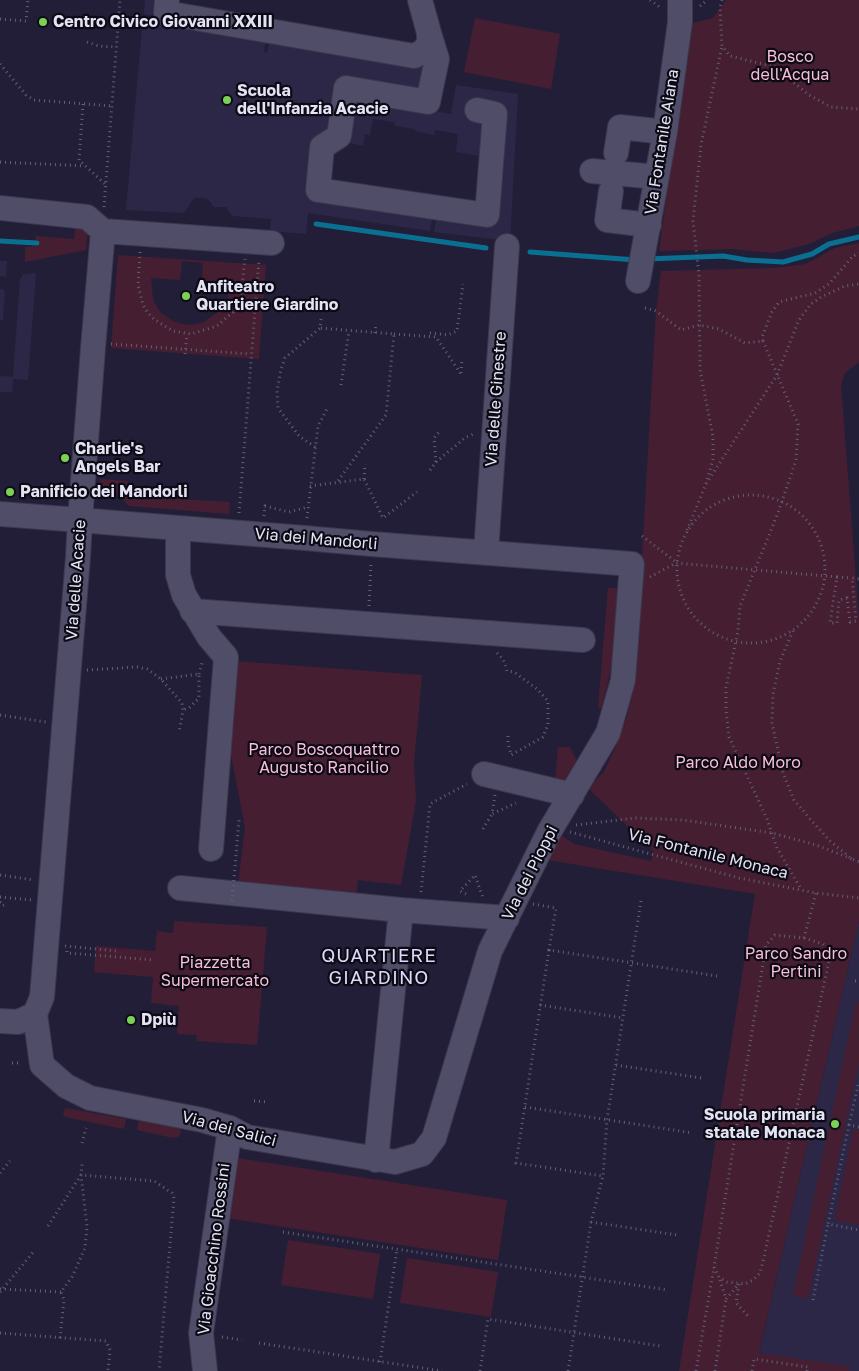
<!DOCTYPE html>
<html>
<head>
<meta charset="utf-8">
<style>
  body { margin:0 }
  canvas { display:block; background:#221e37 }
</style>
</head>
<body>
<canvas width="859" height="1371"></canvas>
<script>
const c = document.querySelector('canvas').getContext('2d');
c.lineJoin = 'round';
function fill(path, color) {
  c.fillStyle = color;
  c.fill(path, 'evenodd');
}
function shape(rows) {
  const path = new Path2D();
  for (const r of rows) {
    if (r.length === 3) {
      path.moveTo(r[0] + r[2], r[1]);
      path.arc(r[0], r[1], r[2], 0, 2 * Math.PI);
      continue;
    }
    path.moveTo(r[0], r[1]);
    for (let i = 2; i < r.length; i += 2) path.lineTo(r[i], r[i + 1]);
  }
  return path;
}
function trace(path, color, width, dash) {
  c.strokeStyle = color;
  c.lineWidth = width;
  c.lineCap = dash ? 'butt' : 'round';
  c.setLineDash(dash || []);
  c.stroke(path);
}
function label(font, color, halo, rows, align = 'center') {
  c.font = font + ' "Golos Text",sans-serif';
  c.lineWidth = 4.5;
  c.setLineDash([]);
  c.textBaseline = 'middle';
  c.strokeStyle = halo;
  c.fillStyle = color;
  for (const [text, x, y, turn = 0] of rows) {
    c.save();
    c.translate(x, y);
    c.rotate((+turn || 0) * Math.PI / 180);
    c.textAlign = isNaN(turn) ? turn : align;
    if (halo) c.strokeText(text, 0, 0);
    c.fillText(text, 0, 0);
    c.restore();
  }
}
fill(shape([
  [145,0,159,0,158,16,144,14],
  [143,17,266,38,264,52,267,53,270,39,430,65,425,94,341,81,329,139,315,136,311,195,433,213,430,231,308,213,306,234,270,231,271,219,232,216,226,207,214,207,208,199,202,198,194,198,184,213,126,210],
  [456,85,518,94,510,241,434,232,437,215,497,224,502,107,488,120,486,157,456,152,458,134,435,130,434,135,415,131,415,129,395,126,394,122,373,119,370,135,365,134,363,146,343,141,352,97,451,114],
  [0,261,7,261,6,277,0,276],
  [36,273,28,380,13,379,12,392,0,392,0,376,13,377,20,279,22,278,22,275],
  [0,289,5,290,3,320,0,320],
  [859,920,859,1371,849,1371,849,1367,759,1354]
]), '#2c2746');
fill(shape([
  [726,0,859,0,859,226,832,233,809,244,773,253,732,249,659,251,686,52,693,23,713,18],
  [475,18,560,34,551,89,464,72],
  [76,223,88,231,86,250,25,262,25,247,38,246,35,236,74,239],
  [859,243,859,362,845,373,841,385,859,619,859,920,759,1353,849,1366,849,1371,679,1371,755,894,548,860,559,834,574,844,651,861,653,854,653,851,588,788,604,772,616,746,627,717,635,678,656,311,661,271,775,268,806,264,835,248],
  [118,255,266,265,259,359,111,348],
  [182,261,203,263,202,281,230,284,228,298,220,311,202,323,187,325,173,321,161,313,153,300,151,278,180,280],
  [100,479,128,481,123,496,230,502,229,514,129,506,121,497,111,491,105,499,99,493],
  [608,588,620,588,614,655,602,707,598,708],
  [235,661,422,675,414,763,416,801,401,885,358,880,356,895,238,885,245,827,227,735],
  [558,747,570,747,579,766,570,781,555,782],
  [174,921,267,927,257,1045,196,1041,197,1035,177,1034,179,1006,151,1003,153,977,94,972,96,946,155,951,157,931,173,933],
  [856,1001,859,1002,859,1062,808,1299,793,1295],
  [66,1108,126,1119,124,1129,65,1117,63,1113],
  [139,1120,175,1127,180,1129,181,1133,178,1137,173,1138,137,1130],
  [853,1129,859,1131,859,1225,835,1220],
  [237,1158,507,1200,498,1260,227,1218],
  [288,1240,380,1254,373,1299,281,1285],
  [407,1258,498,1272,491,1317,400,1303]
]), '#461e32');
trace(shape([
  [316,224,486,248],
  [0,241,37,243],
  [530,252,636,260],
  [647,259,723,256,747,260,783,262,812,254,829,244,859,237]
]), '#0a7092', 5);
const minor = shape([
  [167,0,166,13,414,56,424,51,429,43,429,33,420,0],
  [429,33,437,59,428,102,346,88,339,136,322,147,318,190,487,215,495,114,477,110],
  [616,153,620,127,665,132],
  [592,171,657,177],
  [611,191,607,220,649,225],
  [0,208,87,217,103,231],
  [103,231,272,243],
  [638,281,665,132,680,22,680,2],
  [0,514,80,520,128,524,305,538,372,544,632,564,623,680,608,733,549,832,490,951,434,1138,422,1154,395,1162,247,1137,230,1128,202,1120,90,1098,66,1086,42,1065,35,1014,42,997,78,557,80,520,93,348,103,231],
  [178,528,178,575,184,595,209,637,226,657,211,849],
  [486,552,507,246],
  [192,611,583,640],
  [484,774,572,795],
  [180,888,401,910,376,1160],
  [401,910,507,918],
  [0,1021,18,1022,35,1014],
  [205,1371,201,1333,230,1128]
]);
trace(minor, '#3c374c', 26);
trace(shape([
  [650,0,661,8],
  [722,0,720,7,722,46,730,56,775,67,809,95,831,107,859,109],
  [700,6,707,0],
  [0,19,26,21,28,0],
  [87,42,99,46,116,47],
  [0,64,26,95,34,100,112,106],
  [83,104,79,160,106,185],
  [0,162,85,166],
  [104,207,120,0],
  [140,252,138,285,143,305,148,313,155,320,173,331,191,334,217,326,233,312,241,294,245,259],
  [645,308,656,311,681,330,699,325,719,329,745,343,763,341,762,337,772,312,779,302,815,293,829,284,853,256,859,253],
  [321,319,320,328,394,334,386,415,338,481],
  [375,333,376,323],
  [430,333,448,335,457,331,463,284],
  [394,334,436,337,461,374],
  [763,341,798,424,796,460,778,513,740,606,738,631,726,688,726,710,729,737,767,819,777,848,801,889],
  [111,344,250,354],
  [185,354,187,334],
  [461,373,462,359],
  [341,385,349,331],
  [315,447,299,436,278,408,277,391,281,369,285,358,320,328],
  [436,462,434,438,439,432],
  [430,470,436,462,466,437,474,434],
  [364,479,365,464],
  [706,484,713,459,713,437,700,370,699,275,693,221,701,145,722,46],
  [310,486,364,479,383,518,417,492],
  [751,569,74],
  [239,513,259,260],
  [264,516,265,506,289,512,308,507],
  [307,518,318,426,328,407],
  [687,530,706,484,777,375,799,320,810,305,821,297,845,286,859,284],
  [642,536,676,562],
  [650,577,676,563,837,577,830,623,837,623,839,600,847,598,850,622,856,621,852,578,859,579],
  [837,577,852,578],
  [369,606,371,563],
  [793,631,780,661,773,694,772,723,783,773,794,800,811,820,830,841,852,859,859,862],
  [497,653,503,659,507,671,514,672,537,689,548,701,548,724,543,737,511,755,508,743,508,736],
  [87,670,137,667,147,669,161,679,182,703,183,710,179,733],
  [199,674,203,660],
  [161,679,199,674,199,698,189,708,183,710],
  [0,715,46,722],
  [495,795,492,814,516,803],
  [576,825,635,818,683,820,772,833,816,845,852,859],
  [483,829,492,814],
  [570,832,739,878,816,893,859,898],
  [0,875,34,880],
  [421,892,430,804,467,784],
  [466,894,460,891,475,875,483,898],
  [0,897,32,900],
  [0,902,4,905,0,907],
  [533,904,556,908,549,950,717,976],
  [804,938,823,944,828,949,829,961,764,1257,760,1273,753,1280,745,1284,727,1282,719,1277,714,1267,766,945,775,935,804,938,816,893],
  [65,946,116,951],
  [549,950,516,1163,603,1176],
  [67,951,67,953,154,960],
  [855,981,859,981],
  [540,1005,623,1018],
  [12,1063,22,1063],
  [616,1065,701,1078],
  [254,1101,269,1102],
  [525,1107,693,1133],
  [849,1125,859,1081],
  [859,1127,849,1125,828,1224,859,1230],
  [82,1143,86,1128],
  [0,1173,10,1161],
  [591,1222,677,1235],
  [48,1226,81,1175,154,1181,172,1193,174,1198,159,1371],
  [283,1232,668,1290],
  [720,1280,726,1299,739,1284,736,1303,749,1317],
  [0,1289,61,1292],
  [0,1292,35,1250],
  [813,1300,828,1224],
  [0,1333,106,1341,110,1350,108,1371],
  [222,1337,242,1340],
  [60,1338,64,1300,61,1292,72,1277,85,1248,87,1226,81,1175,82,1164],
  [259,1343,442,1371],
  [380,1362,397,1249],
  [480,1371,488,1319,660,1346],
  [568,1371,591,1222,603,1176,607,1120,641,901],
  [696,1371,714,1267],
  [715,1371,726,1299],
  [752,1371,754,1359,808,1367,807,1371]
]), '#636076', 3, [1, 4]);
trace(minor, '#504d69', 24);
trace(shape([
  [232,901,239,820]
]), '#636076', 3, [1, 4]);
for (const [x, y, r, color] of [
  [43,22,5,"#7cd155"],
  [227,100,5,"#7cd155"],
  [186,296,5,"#7cd155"],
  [65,458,5,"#7cd155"],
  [10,492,5,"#7cd155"],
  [131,1020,5,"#7cd155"],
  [835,1124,5,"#7cd155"]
]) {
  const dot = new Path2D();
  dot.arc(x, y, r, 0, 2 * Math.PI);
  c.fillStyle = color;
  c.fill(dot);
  trace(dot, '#0b0a15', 2);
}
label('bold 16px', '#e4e3f4', '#0b0a15', [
  ["Centro Civico Giovanni XXIII",53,22],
  ["Scuola",237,91],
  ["dell'Infanzia Acacie",237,109],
  ["Anfiteatro",196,287],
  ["Quartiere Giardino",196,305],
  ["Charlie's",75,449],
  ["Angels Bar",75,467],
  ["Panificio dei Mandorli",20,492],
  ["Dpiù",141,1020],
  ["Scuola primaria",825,1115,"right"],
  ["statale Monaca",825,1133,"right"]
], 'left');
label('16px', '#fabed8', '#0b0a15', [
  ["Bosco",790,57],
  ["dell'Acqua",790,75],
  ["Parco Boscoquattro",324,750],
  ["Augusto Rancilio",324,768],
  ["Parco Aldo Moro",738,763],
  ["Parco Sandro",796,954],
  ["Pertini",796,972],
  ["Piazzetta",215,963],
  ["Supermercato",215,981]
]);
label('16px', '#e4e3f4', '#0b0a15', [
  ["Via Fontanile Aiana",662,142,-81],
  ["Via delle Ginestre",496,399,-86],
  ["Via dei Mandorli",316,539,5],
  ["Via delle Acacie",76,580,-86],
  ["Via Fontanile Monaca",708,854,14],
  ["Via dei Pioppi",530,873,-63],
  ["Via dei Salici",229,1129,15],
  ["Via Gioacchino Rossini",214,1249,-83]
]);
c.letterSpacing = '1px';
label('19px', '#dbd8f9', '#0b0a15', [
  ["QUARTIERE",379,956],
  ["GIARDINO",379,978]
]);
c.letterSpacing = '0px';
</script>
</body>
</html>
